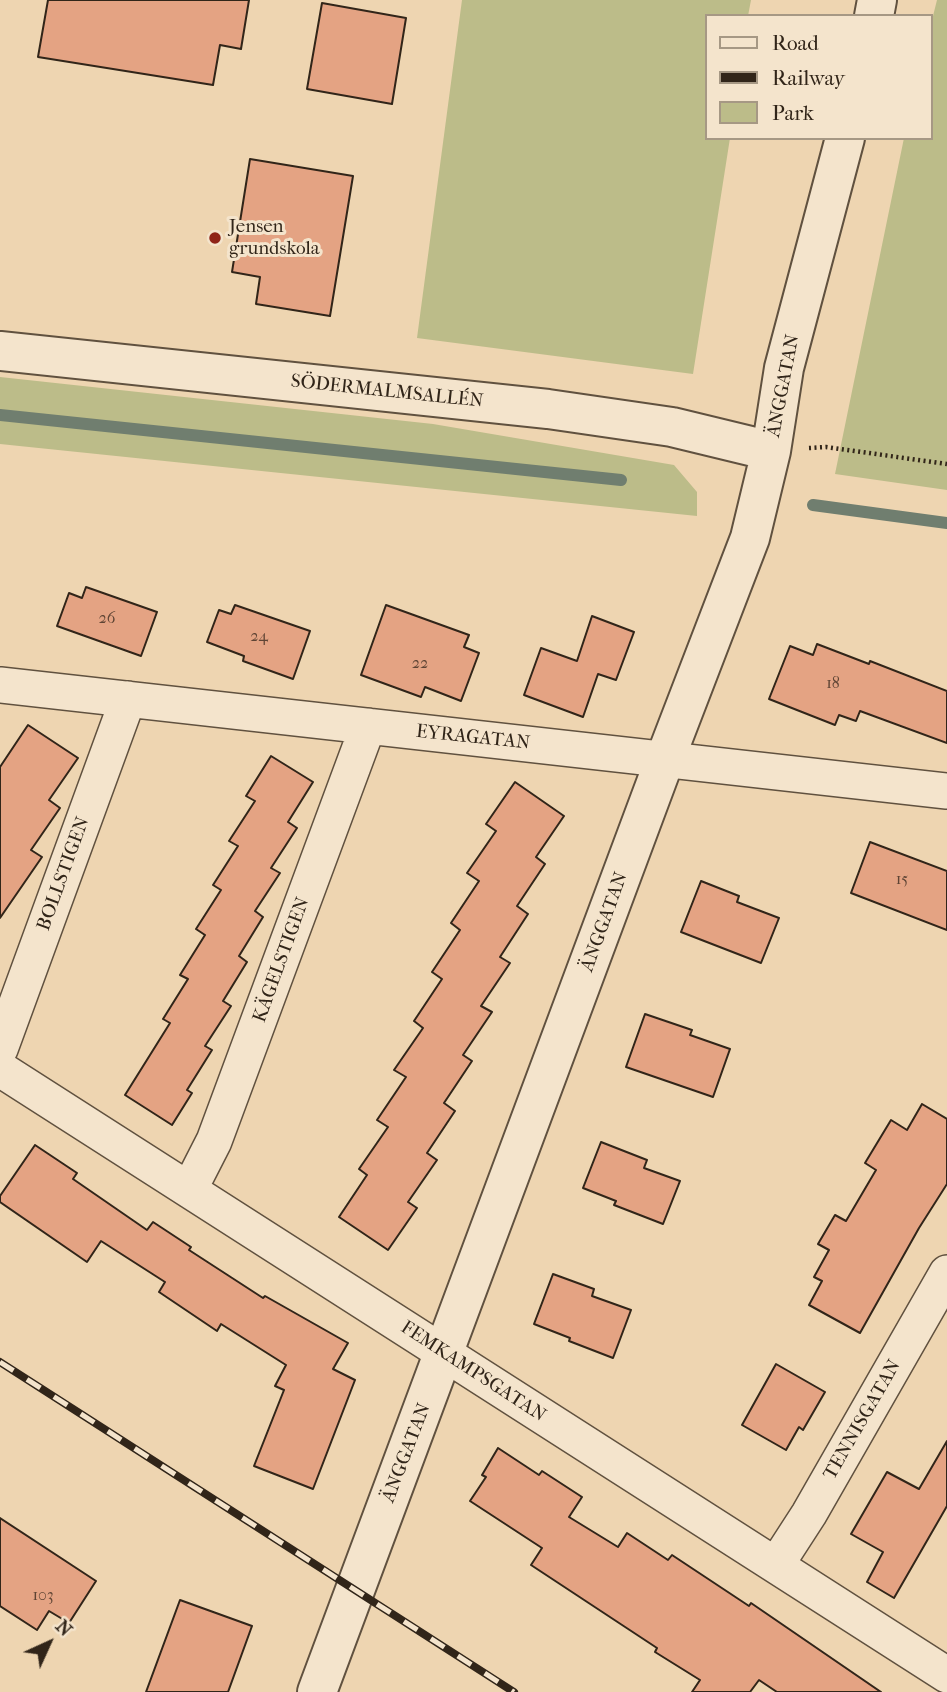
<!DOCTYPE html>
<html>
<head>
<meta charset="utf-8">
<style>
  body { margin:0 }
  #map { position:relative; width:947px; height:1692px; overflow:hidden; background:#eed5b1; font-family:"IM FELL French Canon",serif }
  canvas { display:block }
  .legend { position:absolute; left:705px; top:14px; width:228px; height:126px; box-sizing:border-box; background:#f4e4cc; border:2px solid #a69884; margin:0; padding:9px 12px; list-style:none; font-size:21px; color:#312519 }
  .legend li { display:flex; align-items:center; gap:14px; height:35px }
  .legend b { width:35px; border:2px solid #a69884 }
  .north { position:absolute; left:14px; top:1608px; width:70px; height:70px; -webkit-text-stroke:5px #f4e4cc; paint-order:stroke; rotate:45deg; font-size:19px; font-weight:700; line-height:28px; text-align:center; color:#312519 }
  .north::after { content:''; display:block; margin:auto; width:24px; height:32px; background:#312519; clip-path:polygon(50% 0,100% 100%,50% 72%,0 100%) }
</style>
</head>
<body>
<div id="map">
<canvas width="947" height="1692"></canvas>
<ul class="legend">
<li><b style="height:9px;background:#f4e4cc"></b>Road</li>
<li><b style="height:9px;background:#312519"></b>Railway</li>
<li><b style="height:19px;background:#bcbc89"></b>Park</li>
</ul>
<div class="north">N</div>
</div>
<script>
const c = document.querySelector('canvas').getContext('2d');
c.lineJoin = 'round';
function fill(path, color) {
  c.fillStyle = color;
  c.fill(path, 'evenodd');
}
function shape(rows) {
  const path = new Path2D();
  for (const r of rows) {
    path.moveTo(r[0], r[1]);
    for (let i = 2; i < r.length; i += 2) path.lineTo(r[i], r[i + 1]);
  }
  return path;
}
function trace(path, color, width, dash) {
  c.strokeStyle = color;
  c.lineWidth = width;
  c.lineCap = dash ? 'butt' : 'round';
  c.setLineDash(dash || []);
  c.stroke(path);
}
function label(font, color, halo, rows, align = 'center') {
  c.font = font + ' "IM FELL French Canon",serif';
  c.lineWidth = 6;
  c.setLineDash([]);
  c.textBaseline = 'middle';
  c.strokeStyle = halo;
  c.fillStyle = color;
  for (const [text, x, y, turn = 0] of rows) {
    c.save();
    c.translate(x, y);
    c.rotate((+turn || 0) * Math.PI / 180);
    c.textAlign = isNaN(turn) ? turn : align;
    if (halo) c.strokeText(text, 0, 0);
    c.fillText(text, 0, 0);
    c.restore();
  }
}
fill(shape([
  [462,0,751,0,748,16,707,16,707,138,730,138,693,374,417,338],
  [937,0,947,0,947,490,835,474,904,138,931,138,931,24],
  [0,377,433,424,674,465,697,492,697,516,0,444]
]), '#bcbc89');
trace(shape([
  [0,415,621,480],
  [813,505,947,523]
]), '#707e6f', 12);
const building = shape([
  [48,0,249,0,241,49,220,45,213,85,38,57,48,0],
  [322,3,406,18,392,104,307,89,322,3],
  [250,159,353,176,330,316,256,304,260,277,232,272,250,159],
  [86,587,157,612,141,656,57,626,69,593,82,598,86,587],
  [235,605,310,631,293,679,243,661,244,656,207,642,219,610,231,614,235,605],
  [386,605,469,635,464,647,479,653,461,701,425,687,421,697,361,675,386,605],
  [592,616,634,632,616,680,598,674,583,717,524,695,541,648,577,661,592,616],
  [817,644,869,664,870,661,947,691,947,743,860,711,856,721,839,715,835,725,769,699,790,646,813,655,817,644],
  [28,725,78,758,49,800,60,808,31,850,42,857,0,918,0,767,28,725],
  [271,756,313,782,288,822,297,828,271,868,280,873,255,911,263,917,239,956,247,962,223,1001,231,1006,205,1046,212,1050,187,1090,192,1093,172,1125,125,1095,170,1023,163,1019,188,979,180,975,205,935,196,929,221,890,213,885,238,846,229,841,255,801,246,796,271,756],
  [515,782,564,816,536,857,545,864,517,906,528,914,500,957,510,963,481,1006,492,1012,463,1055,472,1061,444,1103,455,1111,427,1153,437,1160,408,1202,417,1208,388,1250,339,1217,367,1175,359,1169,388,1127,377,1120,406,1077,394,1070,423,1028,414,1021,442,979,432,972,460,930,451,923,479,881,467,873,496,831,486,824,515,782],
  [870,842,947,871,947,930,851,893,870,842],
  [701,881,739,896,737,902,779,918,761,963,681,932,701,881],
  [645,1014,692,1030,690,1035,730,1049,713,1097,626,1067,645,1014],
  [922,1104,947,1119,947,1184,919,1228,860,1333,809,1305,822,1281,814,1277,829,1250,818,1244,835,1215,846,1221,876,1170,865,1163,891,1120,907,1130,922,1104],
  [601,1142,647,1160,644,1168,680,1181,663,1224,614,1205,616,1201,583,1188,601,1142],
  [35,1145,77,1173,73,1179,147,1230,153,1222,191,1247,189,1250,263,1298,265,1296,348,1343,333,1369,355,1380,313,1489,254,1466,284,1390,275,1386,286,1365,221,1324,217,1331,159,1292,165,1282,101,1241,87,1262,0,1202,0,1196,35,1145],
  [553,1274,594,1289,592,1296,631,1310,613,1358,569,1341,570,1338,534,1324,553,1274],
  [776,1364,825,1392,803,1430,799,1427,786,1450,742,1425,776,1364],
  [947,1441,947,1506,894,1598,867,1582,883,1552,851,1534,887,1472,919,1489,947,1441],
  [498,1448,539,1475,542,1471,582,1497,569,1517,618,1547,627,1533,668,1560,672,1555,749,1606,751,1603,881,1692,777,1692,759,1680,750,1692,692,1692,700,1680,655,1652,657,1648,531,1565,542,1548,470,1501,486,1477,482,1475,498,1448],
  [0,1518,96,1581,69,1623,49,1611,37,1630,0,1606,0,1518],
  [180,1600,252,1626,228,1692,146,1692,180,1600]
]);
fill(building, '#e4a383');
trace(building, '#312519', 2);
const minor = shape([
  [0,685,947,791],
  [0,1049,128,699],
  [0,1069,947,1675],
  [189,1190,214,1141,368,726],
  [776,1565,809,1514,947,1273]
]);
const tertiary = shape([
  [874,16,877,0],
  [0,351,548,409,672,427,771,451],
  [317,1692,665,759,750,538,771,451,784,368,845,138]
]);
trace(minor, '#60513f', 38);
trace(tertiary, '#60513f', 42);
trace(shape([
  [809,448,826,447,947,464]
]), '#312519', 4.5, [2, 3.5]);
trace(minor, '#f4e4cc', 35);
trace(tertiary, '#f4e4cc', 38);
const rail = shape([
  [0,1362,514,1692]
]);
trace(rail, '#312519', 8);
trace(rail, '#f4e4cc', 5, [16]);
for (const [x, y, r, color] of [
  [215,238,7,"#8f2418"]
]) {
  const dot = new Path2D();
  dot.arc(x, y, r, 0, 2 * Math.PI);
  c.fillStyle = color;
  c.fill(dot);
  trace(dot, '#f4e4cc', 2.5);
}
label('16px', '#5e4434', null, [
  ["26",107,619],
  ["24",259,637],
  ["22",420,664],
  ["18",833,684],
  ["15",902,880],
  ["103",43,1596]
]);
label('19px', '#312519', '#f4e4cc', [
  ["Jensen",229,227],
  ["grundskola",229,249]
], 'left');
label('19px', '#312519', '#f4e4cc', [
  ["ÄNGGATAN",784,386,-79],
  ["SÖDERMALMSALLÉN",387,392,6],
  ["EYRAGATAN",473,738,6],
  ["BOLLSTIGEN",64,874,-70],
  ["ÄNGGATAN",605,922,-70],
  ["KÄGELSTIGEN",282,960,-70],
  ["FEMKAMPSGATAN",473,1372,33],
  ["TENNISGATAN",863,1420,-60],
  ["ÄNGGATAN",407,1453,-69]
]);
</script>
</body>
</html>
